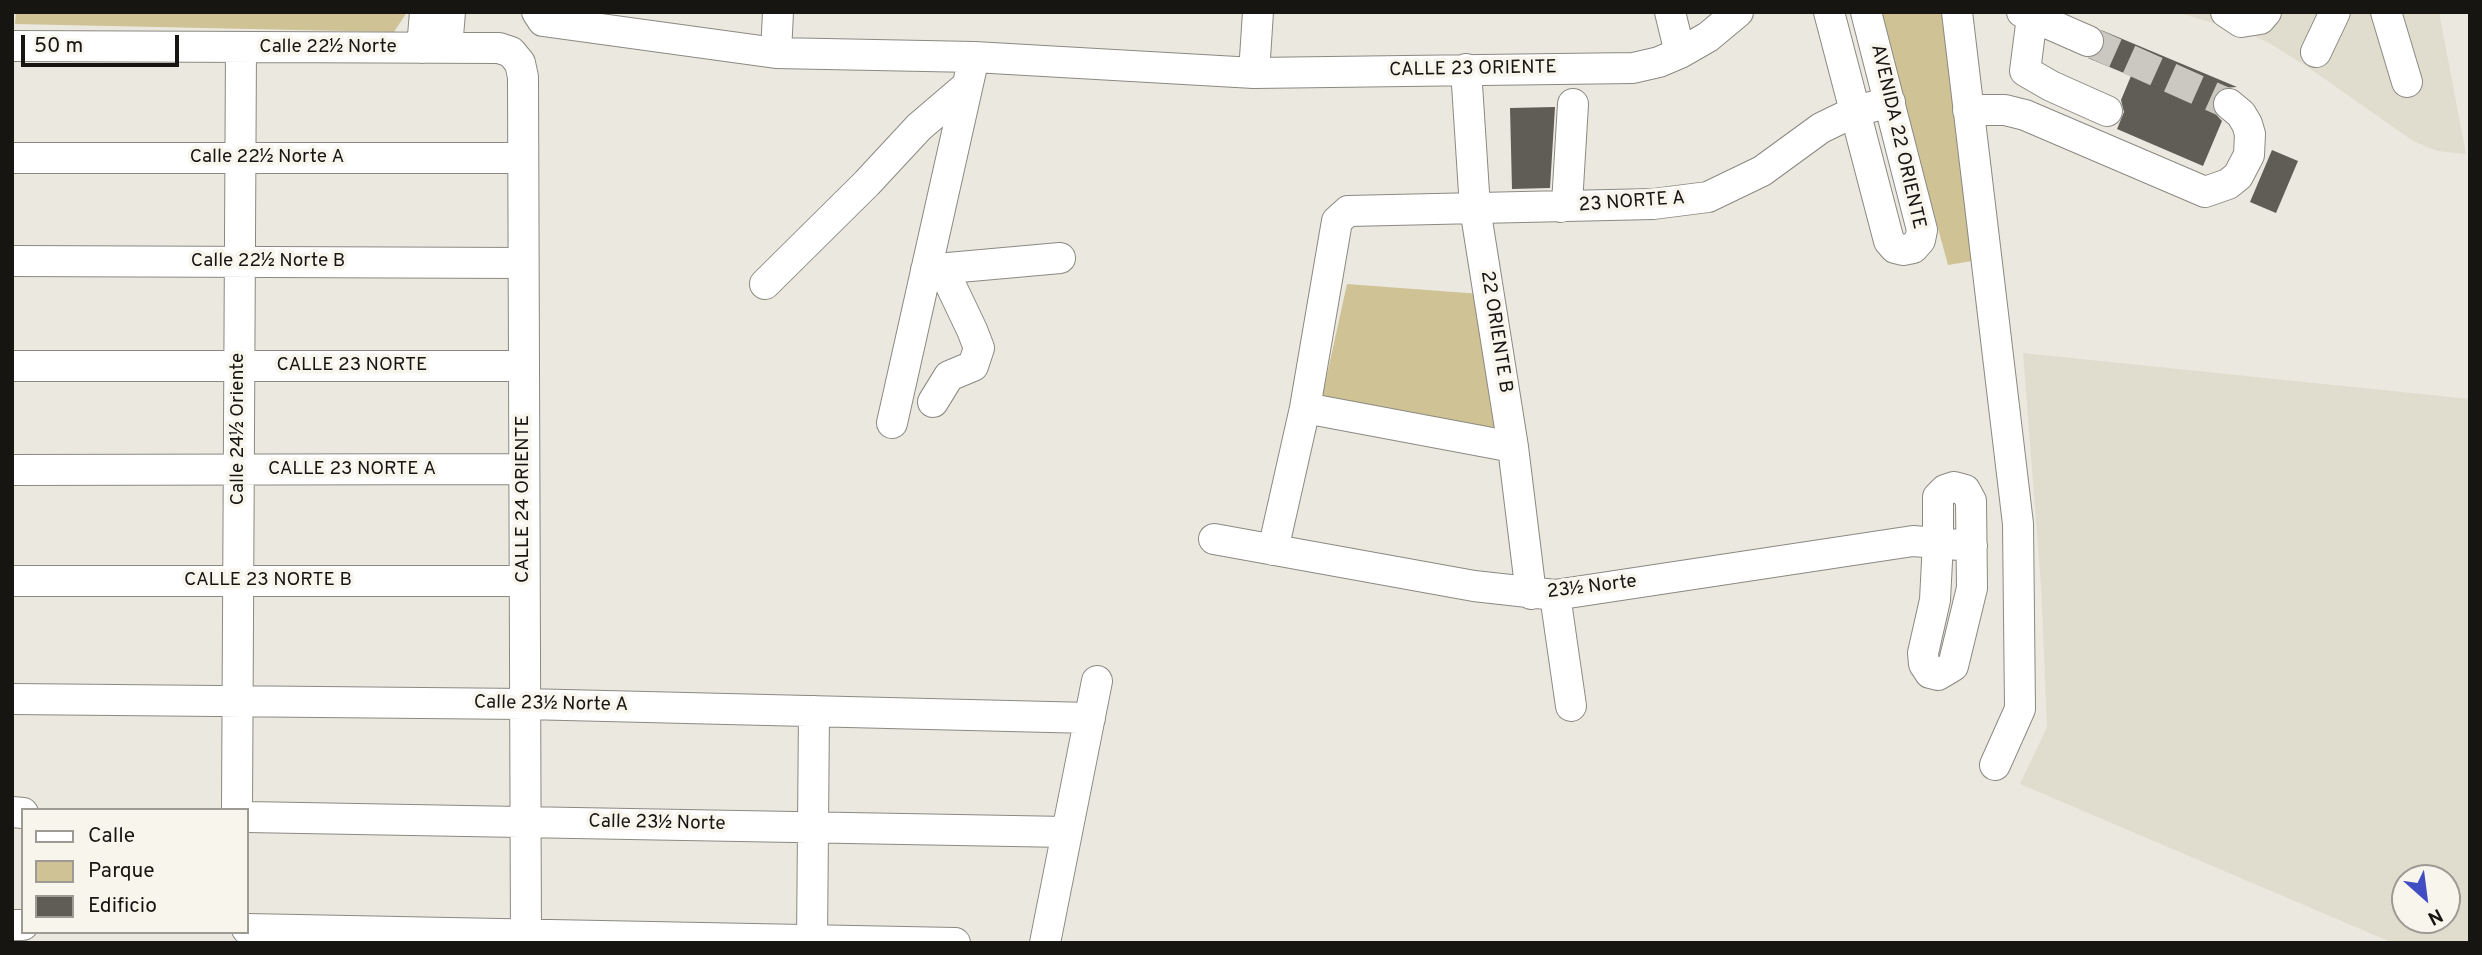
<!DOCTYPE html>
<html>
<head>
<meta charset="utf-8">
<style>
  body { margin:0 }
  #map { position:relative; width:2482px; height:955px; overflow:hidden; background:#ebe8e0; font-family:Overpass,sans-serif }
  canvas { display:block }
  .frame { position:absolute; inset:0; border:14px solid #161512; pointer-events:none }
  .legend { position:absolute; left:21px; top:808px; width:228px; height:126px; box-sizing:border-box; background:#f8f5ed; border:2px solid #9e9b95; margin:0; padding:9px 12px; list-style:none; font-size:21px; color:#161512 }
  .legend li { display:flex; align-items:center; gap:14px; height:35px }
  .legend b { width:35px; border:2px solid #9e9b95 }
  .north { position:absolute; left:2391px; top:864px; width:70px; height:70px; box-sizing:border-box; background:#f8f5ed; border:2px solid #9e9b95; border-radius:50%; rotate:152deg; font-size:19px; font-weight:700; line-height:28px; text-align:center; color:#161512 }
  .north::after { content:''; display:block; margin:auto; width:24px; height:32px; background:#414ec3; clip-path:polygon(50% 0,100% 100%,50% 72%,0 100%) }
  .scale { position:absolute; left:21px; top:35px; width:158px; height:32px; box-sizing:border-box; border:4px solid #161512; border-top:0; padding-left:9px; font-size:21px; line-height:24px; white-space:nowrap; color:#161512; -webkit-text-stroke:5px #f8f5ed; paint-order:stroke }
</style>
</head>
<body>
<div id="map">
<canvas width="2482" height="955"></canvas>
<div class="frame"></div>
<ul class="legend">
<li><b style="height:9px;background:#fff"></b>Calle</li>
<li><b style="height:19px;background:#cfc295"></b>Parque</li>
<li><b style="height:19px;background:#5f5d56"></b>Edificio</li>
</ul>
<div class="north">N</div>
<div class="scale">50 m</div>
</div>
<script>
const c = document.querySelector('canvas').getContext('2d');
c.lineJoin = 'round';
function fill(path, color) {
  c.fillStyle = color;
  c.fill(path, 'evenodd');
}
function shape(rows) {
  const path = new Path2D();
  for (const r of rows) {
    path.moveTo(r[0], r[1]);
    for (let i = 2; i < r.length; i += 2) path.lineTo(r[i], r[i + 1]);
  }
  return path;
}
function trace(path, color, width, dash) {
  c.strokeStyle = color;
  c.lineWidth = width;
  c.lineCap = dash ? 'butt' : 'round';
  c.setLineDash(dash || []);
  c.stroke(path);
}
function label(font, color, halo, rows, align = 'center') {
  c.font = font + ' Overpass,sans-serif';
  c.lineWidth = 7;
  c.setLineDash([]);
  c.textBaseline = 'middle';
  c.strokeStyle = halo;
  c.fillStyle = color;
  for (const [text, x, y, turn = 0] of rows) {
    c.save();
    c.translate(x, y);
    c.rotate((+turn || 0) * Math.PI / 180);
    c.textAlign = isNaN(turn) ? turn : align;
    if (halo) c.strokeText(text, 0, 0);
    c.fillText(text, 0, 0);
    c.restore();
  }
}
fill(shape([
  [2176,12,2439,12,2466,154,2437,151,2413,141,2309,68,2269,43,2247,33],
  [2023,353,2470,399,2470,943,2393,943,2020,784,2047,727,2041,587],
  [2405,878,2447,878,2447,920,2405,920]
]), '#e1ddce');
fill(shape([
  [16,12,407,12,394,32,15,24],
  [1879,12,1944,12,1972,261,1948,265],
  [1347,284,1480,294,1497,438,1321,402]
]), '#cfc295');
fill(shape([
  [2101,30,2237,87,2222,88,2216,92,2212,100,2213,111,2222,121,2203,166,2117,129,2124,112,2121,100,2131,76,2088,58,2098,55,2104,49,2105,38],
  [1555,107,1550,188,1512,189,1510,108],
  [2272,150,2298,161,2276,213,2250,202]
]), '#5f5d56');
trace(shape([
  [2088,41,2229,104]
]), '#cbc8c1', 30, [30, 15]);
const minor = shape([
  [537,12,543,21,776,53,974,57,1254,73,1633,68,1659,62,1680,53,1708,37,1738,12],
  [1670,12,1680,53],
  [1829,12,1889,241,1895,248,1903,250,1913,248,1920,240,1922,230,1866,12],
  [1957,12,2018,524,2020,709,1995,765],
  [2022,12,2088,41],
  [2226,12,2241,22,2260,19,2266,12],
  [2386,12,2407,82],
  [2032,17,2025,71,2051,86,2107,111],
  [12,46,499,48,511,52,520,63,523,77,526,943],
  [422,48,425,12],
  [447,48,450,12],
  [2316,52,2335,12],
  [776,53,778,12],
  [1466,69,1475,208,1513,447,1531,594],
  [1254,73,1258,12],
  [1968,110,2005,110,2025,115,2205,192,2228,184,2238,176,2249,155,2250,134,2247,124,2241,114,2229,104],
  [12,158,523,158],
  [1561,207,1567,204,1573,104],
  [12,261,523,263],
  [926,270,1060,258],
  [765,284,867,183,919,127,967,86],
  [12,366,524,366],
  [933,402,949,376,973,366,979,348,972,330,943,269],
  [1305,408,1513,447],
  [892,423,974,57],
  [12,470,524,469],
  [1954,487,1965,490,1971,501,1972,588,1953,666,1938,675,1930,673,1924,664,1923,653,1935,600,1938,542,1938,497,1945,490,1954,487],
  [1214,539,1474,586,1555,595,1913,541,1972,546],
  [1273,550,1305,408,1337,221,1348,211,1653,204,1708,197,1762,171,1821,128,1856,111,1890,102],
  [12,581,524,581],
  [1555,595,1571,706],
  [12,699,525,704,1090,718],
  [237,810,241,47],
  [12,812,23,813],
  [247,817,1067,832],
  [12,925,23,925],
  [247,929,955,943],
  [812,943,814,711],
  [1045,943,1097,681]
]);
trace(minor, '#8b8982', 32);
trace(minor, '#fff', 30);
label('19px', '#161512', '#f8f5ed', [
  ["Calle 22½ Norte",328,48],
  ["CALLE 23 ORIENTE",1473,70,-1],
  ["AVENIDA 22 ORIENTE",1897,137,77],
  ["Calle 22½ Norte A",267,158],
  ["23 NORTE A",1632,203,-4],
  ["Calle 22½ Norte B",268,262],
  ["22 ORIENTE B",1495,332,81],
  ["CALLE 23 NORTE",352,366],
  ["Calle 24½ Oriente",239,429,-90],
  ["CALLE 23 NORTE A",352,470],
  ["CALLE 24 ORIENTE",524,499,-90],
  ["CALLE 23 NORTE B",268,581],
  ["23½ Norte",1592,588,-7],
  ["Calle 23½ Norte A",551,705,1],
  ["Calle 23½ Norte",657,824,1]
]);
</script>
</body>
</html>
